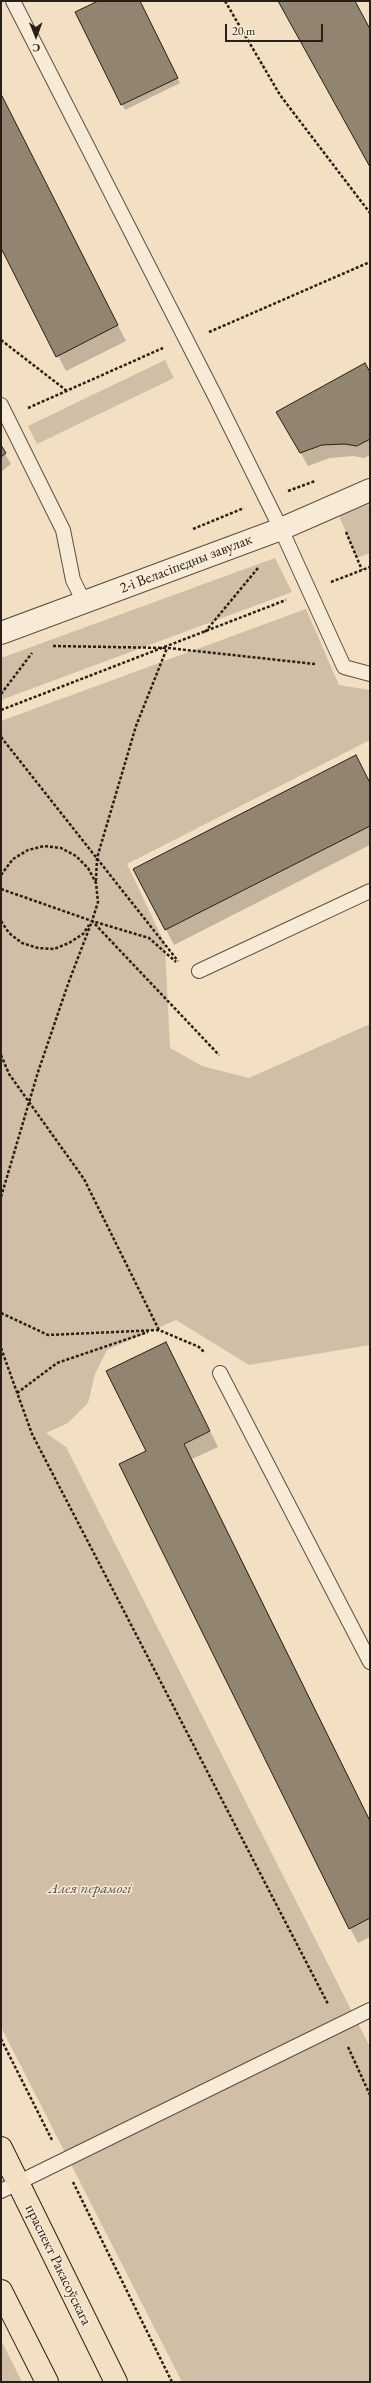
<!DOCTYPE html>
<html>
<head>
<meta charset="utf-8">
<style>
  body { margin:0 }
  #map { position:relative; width:371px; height:2383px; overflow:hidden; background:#f3e0c3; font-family:"EB Garamond",serif }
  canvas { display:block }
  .frame { position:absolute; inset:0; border:2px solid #272016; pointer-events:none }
  .north { position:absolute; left:16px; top:16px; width:40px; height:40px; -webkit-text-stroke:3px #f7ebd8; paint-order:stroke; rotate:179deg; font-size:11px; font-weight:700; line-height:16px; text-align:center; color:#272016 }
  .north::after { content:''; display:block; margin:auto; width:14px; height:18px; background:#272016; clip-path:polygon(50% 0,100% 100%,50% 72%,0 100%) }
  .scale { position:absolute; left:225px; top:24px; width:98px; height:18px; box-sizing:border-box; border:2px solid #272016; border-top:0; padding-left:5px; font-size:12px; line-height:14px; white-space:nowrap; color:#272016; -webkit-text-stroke:3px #f7ebd8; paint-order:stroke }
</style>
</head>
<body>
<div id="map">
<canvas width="371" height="2383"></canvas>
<div class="frame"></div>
<div class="north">С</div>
<div class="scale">20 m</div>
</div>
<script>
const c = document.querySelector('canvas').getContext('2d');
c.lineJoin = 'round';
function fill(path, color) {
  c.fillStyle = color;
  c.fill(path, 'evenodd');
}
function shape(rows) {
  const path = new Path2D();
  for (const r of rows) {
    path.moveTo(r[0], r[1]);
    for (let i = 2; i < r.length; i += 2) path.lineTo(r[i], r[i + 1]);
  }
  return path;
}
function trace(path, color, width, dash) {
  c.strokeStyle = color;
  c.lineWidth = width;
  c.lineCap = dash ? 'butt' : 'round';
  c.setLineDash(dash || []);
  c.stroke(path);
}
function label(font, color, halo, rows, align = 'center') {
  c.font = font + ' "EB Garamond",serif';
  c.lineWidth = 3;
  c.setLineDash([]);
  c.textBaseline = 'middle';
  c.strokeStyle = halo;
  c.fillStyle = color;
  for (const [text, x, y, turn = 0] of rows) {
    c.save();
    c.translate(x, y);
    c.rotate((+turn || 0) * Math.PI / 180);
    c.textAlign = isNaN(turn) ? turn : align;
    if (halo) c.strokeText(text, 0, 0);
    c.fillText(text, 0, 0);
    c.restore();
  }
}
fill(shape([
  [165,360,174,378,37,444,28,426],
  [370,504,370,553,357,558,339,516],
  [275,558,292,592,1,700,1,658],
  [306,609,339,685,370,690,370,740,127,864,165,944,170,1048,202,1066,249,1078,370,1024,370,1345,249,1365,176,1320,107,1350,95,1374,88,1403,68,1423,46,1433,66,1447,370,2047,370,2382,182,2382,1,2027,1,721],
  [1,2340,22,2382,1,2382]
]), '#d0bfa6');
fill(shape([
  [100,1,140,1,180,83,125,110,122,104],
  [1,94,126,341,66,371,1,246],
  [370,374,370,455,364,458,353,456,330,458,308,466,278,412],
  [1,447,11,464,1,472],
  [364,772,370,783,370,845,174,945,135,870],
  [166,1343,218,1447,192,1459,370,1820,370,1937,358,1943,350,1928,147,1452]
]), '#0003');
const building = shape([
  [98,1,140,1,178,78,121,105,75,12,98,1],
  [278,1,355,1,370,29,370,167,278,1],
  [1,94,118,325,56,357,1,248,1,94],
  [365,363,370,372,370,439,357,446,345,444,322,445,300,453,276,412,365,363],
  [1,445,6,453,1,457,1,445],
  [356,755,370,783,370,826,165,930,133,869,356,755],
  [166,1342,210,1431,184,1444,370,1821,370,1918,349,1929,119,1464,146,1451,106,1371,166,1342]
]);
fill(building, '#918470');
trace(building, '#272016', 1);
const service = shape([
  [13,1,215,396,281,529,344,667,370,674],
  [1,405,63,530,73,580,84,602],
  [199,971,370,891],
  [220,1373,370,1662],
  [1,2191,370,2010]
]);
const minor = shape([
  [1,633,281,529,370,490]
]);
const primary = shape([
  [1,2148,116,2382],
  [1,2291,47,2382]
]);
trace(service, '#5a5041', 16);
trace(minor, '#5a5041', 24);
trace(primary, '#272016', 24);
trace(shape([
  [225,1,280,95,370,213],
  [209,332,370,262],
  [1,340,67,391],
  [28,408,163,348],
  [288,491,315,481],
  [193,529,244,508],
  [346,532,362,570],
  [331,582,370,567],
  [205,632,258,568],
  [53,646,168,648,315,664],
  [1,694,32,653],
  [1,710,286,600],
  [1,737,178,961],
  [1,875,13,859,28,850,44,846,61,848,76,856,88,868,96,883,98,902,92,921],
  [96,881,97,858,136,726,167,648],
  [1,889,92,921,149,938,176,962],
  [1,921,9,933,22,943,38,948,54,949,69,943,83,934,89,925],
  [1,1055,9,1074,84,1179,159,1330],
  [1,1197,38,1072,68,984,92,921,219,1055],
  [1,1313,48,1335,159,1330,199,1347,205,1353],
  [1,1348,32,1434,328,2004],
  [17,1393,57,1363,148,1332],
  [1,2039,52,2140],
  [348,2047,370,2095],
  [73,2182,172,2382]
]), '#272016', 2.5, [3, 2]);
trace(service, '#f7ebd8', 14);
trace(minor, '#f7ebd8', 22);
trace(primary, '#f3e0c3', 22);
label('15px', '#272016', '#f7ebd8', [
  ["2-і Веласіпедны завулак",186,564,-21],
  ["праспект Ракасоўскага",58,2265,64]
]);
label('italic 15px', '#5a5041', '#f7ebd8', [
  ["Алея перамогі",90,1889]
]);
</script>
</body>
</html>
